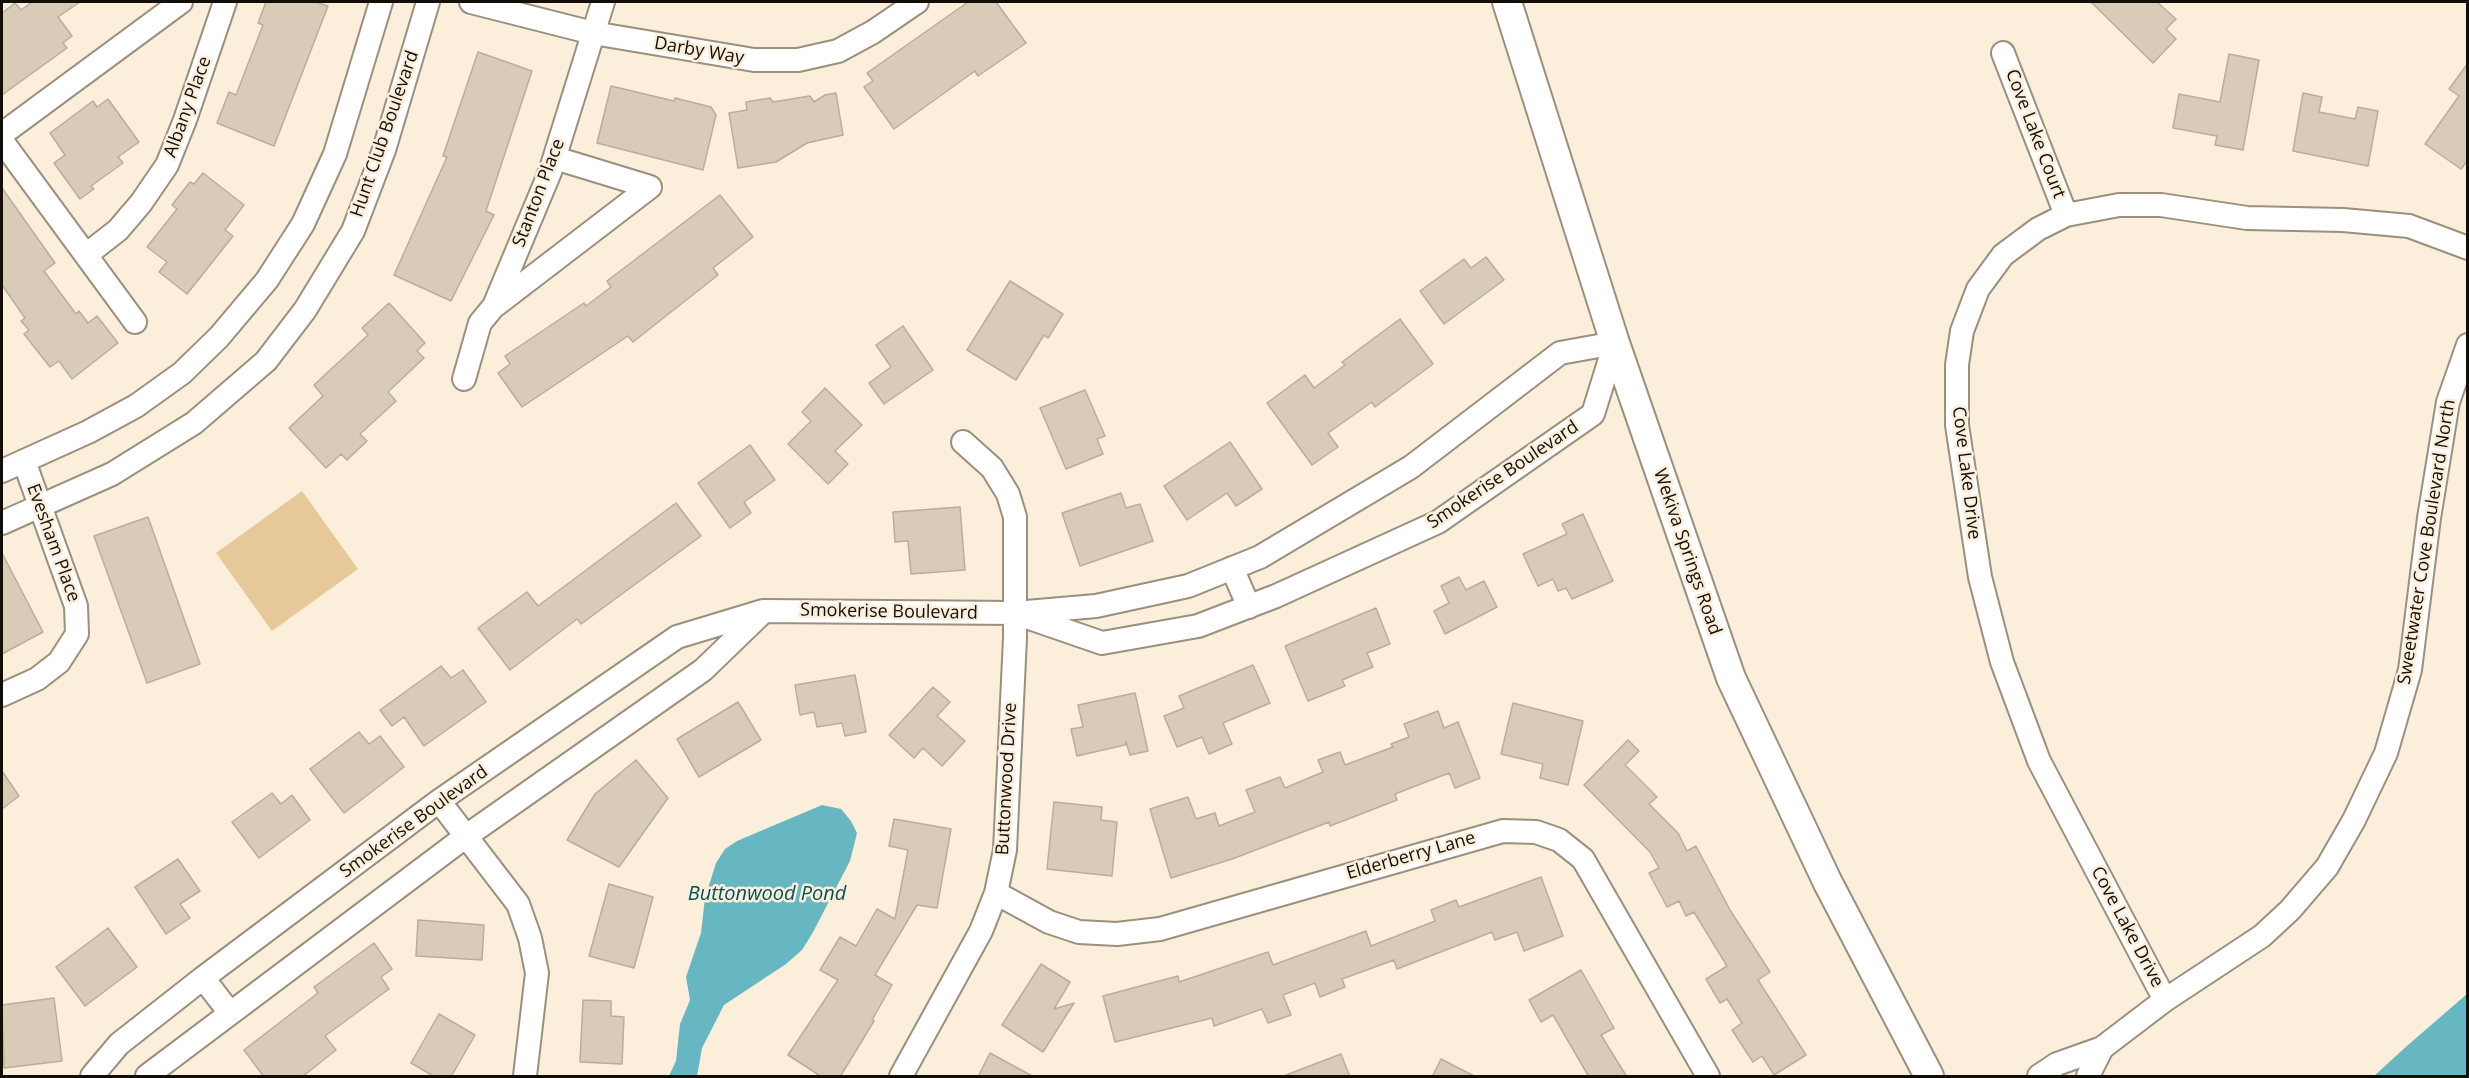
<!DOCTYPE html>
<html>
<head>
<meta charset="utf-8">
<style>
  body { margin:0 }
  #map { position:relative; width:2469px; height:1078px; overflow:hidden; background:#fbeeda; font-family:"Open Sans",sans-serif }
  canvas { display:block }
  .frame { position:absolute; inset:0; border:3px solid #130f08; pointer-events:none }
</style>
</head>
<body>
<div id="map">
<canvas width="2469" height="1078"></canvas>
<div class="frame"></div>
</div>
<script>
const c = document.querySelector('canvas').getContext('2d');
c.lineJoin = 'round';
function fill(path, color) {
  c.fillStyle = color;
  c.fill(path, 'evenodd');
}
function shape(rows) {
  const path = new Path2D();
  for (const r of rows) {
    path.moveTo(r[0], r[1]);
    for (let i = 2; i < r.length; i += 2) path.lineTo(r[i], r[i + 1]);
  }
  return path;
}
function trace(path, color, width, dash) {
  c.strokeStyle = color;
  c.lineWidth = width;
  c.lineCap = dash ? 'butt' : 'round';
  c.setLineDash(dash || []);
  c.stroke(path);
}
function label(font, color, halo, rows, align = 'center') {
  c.font = font + ' "Open Sans",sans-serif';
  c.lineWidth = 5;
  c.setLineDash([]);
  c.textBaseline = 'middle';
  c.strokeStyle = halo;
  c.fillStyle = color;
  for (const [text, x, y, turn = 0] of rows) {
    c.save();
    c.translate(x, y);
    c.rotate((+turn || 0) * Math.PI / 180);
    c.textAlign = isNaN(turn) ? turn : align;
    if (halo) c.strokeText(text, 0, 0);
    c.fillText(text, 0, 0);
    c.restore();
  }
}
fill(shape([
  [302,491,358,569,272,631,216,553]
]), '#e6c899');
fill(shape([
  [822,805,841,809,851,821,857,833,850,861,812,934,802,950,786,964,724,1005,702,1048,697,1076,669,1076,676,1061,680,1024,690,1000,686,977,701,933,705,898,716,863,725,849,737,841],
  [2467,994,2467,1076,2374,1076,2408,1045]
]), '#66b7c1');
const building = shape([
  [32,2,80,2,58,17,72,36,63,43,67,48,2,95,2,13,15,3,21,10,32,2],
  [266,2,316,2,328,6,274,146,217,123,229,92,236,95,263,25,258,23,266,2],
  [968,2,996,2,1026,43,978,76,975,71,894,129,864,87,873,81,867,73,968,2],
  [2091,2,2157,2,2176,19,2166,29,2176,39,2153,63,2091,2],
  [478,52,532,71,486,211,494,215,451,301,394,275,447,157,443,156,478,52],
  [2229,54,2259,60,2243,150,2215,145,2217,136,2173,128,2179,94,2220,102,2229,54],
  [2468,63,2468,160,2461,169,2425,144,2459,96,2449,89,2468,63],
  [611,86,674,101,675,98,711,107,716,115,703,170,597,143,611,86],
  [836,93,843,135,807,143,776,162,738,168,729,113,747,110,746,102,770,98,773,102,810,96,814,102,825,95,836,93],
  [2303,93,2322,97,2319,112,2355,119,2358,107,2378,111,2368,166,2293,151,2303,93],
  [108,99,139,142,118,157,123,163,91,186,94,189,80,199,54,163,65,155,50,133,93,101,97,107,108,99],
  [203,173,244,205,225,230,233,236,187,294,159,272,167,262,147,247,177,209,172,205,190,182,194,184,203,173],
  [2,188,55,263,44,271,76,314,79,311,88,323,97,316,118,343,72,379,59,361,50,367,24,334,29,330,21,321,25,318,2,285,2,188],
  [720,195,753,237,713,268,718,275,633,342,628,336,522,407,498,373,510,364,505,356,584,303,586,306,611,287,607,281,720,195],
  [1486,257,1504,280,1444,324,1420,291,1464,259,1471,268,1486,257],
  [1010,281,1063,314,1048,338,1044,335,1016,380,967,350,1010,281],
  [389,303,425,343,417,351,424,358,388,392,396,401,360,434,367,441,347,460,341,454,326,468,289,428,323,396,314,385,368,335,362,328,389,303],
  [1400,319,1433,364,1375,407,1372,402,1328,433,1338,447,1312,465,1267,403,1305,375,1314,388,1345,365,1342,362,1400,319],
  [903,326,933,370,884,404,869,383,891,367,876,345,903,326],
  [825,388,862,425,835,451,848,464,828,484,788,444,811,421,802,412,825,388],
  [1085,390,1105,436,1097,439,1103,454,1066,469,1040,408,1085,390],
  [1230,442,1262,489,1236,506,1227,493,1187,520,1164,486,1230,442],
  [750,445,775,480,744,502,751,513,730,528,698,483,750,445],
  [1121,493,1126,508,1140,504,1153,541,1080,566,1062,513,1121,493],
  [676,503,701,536,581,624,577,619,510,670,478,628,527,592,538,606,676,503],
  [960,507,965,570,911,574,908,541,895,542,893,512,960,507],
  [1583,514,1613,581,1572,599,1566,588,1558,591,1553,579,1538,586,1523,554,1567,534,1562,524,1583,514],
  [148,517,200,664,147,683,94,536,148,517],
  [2,553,43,632,2,654,2,553],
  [1459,577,1466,590,1484,581,1497,607,1445,634,1434,611,1449,603,1441,586,1459,577],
  [1376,608,1390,644,1367,653,1373,667,1342,680,1345,686,1308,701,1285,646,1376,608],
  [1253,665,1270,703,1223,723,1232,744,1209,754,1202,737,1177,747,1164,716,1184,708,1179,696,1253,665],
  [441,666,451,678,463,670,486,702,424,746,404,717,392,726,380,710,441,666],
  [855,675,866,732,845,736,842,723,817,727,814,712,800,715,795,685,855,675],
  [933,687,950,702,937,716,965,741,942,766,923,748,914,758,889,735,933,687],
  [1135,693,1148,751,1130,755,1126,742,1125,745,1077,756,1071,729,1083,727,1078,705,1135,693],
  [738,702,761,740,699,777,677,739,738,702],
  [1513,703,1583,721,1568,785,1540,778,1543,764,1501,754,1513,703],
  [1438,711,1444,728,1458,722,1480,778,1455,788,1449,773,1395,794,1397,800,1330,826,1329,822,1232,859,1171,878,1150,809,1188,797,1196,819,1215,813,1219,826,1255,812,1246,790,1280,777,1285,788,1323,772,1318,760,1340,752,1345,765,1393,747,1391,744,1409,737,1404,724,1438,711],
  [359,732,369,744,380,736,404,767,344,813,310,769,359,732],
  [1628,740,1639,751,1625,765,1657,797,1649,804,1678,833,1687,851,1696,846,1730,910,1770,972,1758,980,1806,1055,1774,1075,1762,1056,1753,1062,1732,1030,1742,1023,1727,999,1720,1003,1706,979,1727,966,1694,912,1686,916,1679,901,1667,907,1649,873,1659,868,1650,852,1584,785,1628,740],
  [636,760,668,798,619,867,567,840,595,794,636,760],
  [2,771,19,796,2,809,2,771],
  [272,793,281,804,292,795,310,820,259,858,232,822,272,793],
  [1054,802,1102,807,1101,820,1117,822,1112,876,1047,869,1054,802],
  [894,819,951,829,937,908,917,905,875,975,892,985,872,1020,874,1021,840,1077,822,1077,788,1055,838,980,820,970,840,937,856,946,877,909,895,919,908,850,889,846,894,819],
  [178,859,200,891,180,904,190,918,166,934,135,887,178,859],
  [1541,877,1563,936,1524,951,1517,932,1495,940,1492,932,1397,969,1394,960,1342,979,1345,987,1320,997,1315,983,1283,995,1291,1015,1268,1023,1262,1009,1214,1026,1212,1018,1115,1042,1103,996,1178,976,1179,982,1268,952,1273,965,1366,931,1371,946,1435,921,1431,910,1456,900,1459,907,1541,877],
  [609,884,653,897,634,968,589,956,609,884],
  [418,920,484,925,482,960,416,956,418,920],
  [108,928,137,967,85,1006,56,967,108,928],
  [374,943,392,969,381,977,389,989,325,1036,336,1050,302,1077,264,1077,244,1050,318,993,314,987,374,943],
  [1041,964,1070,982,1054,1009,1074,1003,1043,1052,1002,1025,1041,964],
  [1581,970,1614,1028,1601,1035,1627,1077,1589,1077,1553,1015,1541,1022,1529,1000,1581,970],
  [54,998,62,1061,4,1068,2,1005,54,998],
  [583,1000,611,1001,611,1016,624,1017,622,1064,580,1062,583,1000],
  [439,1014,475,1035,451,1077,435,1077,411,1063,439,1014],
  [990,1053,1034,1077,978,1077,990,1053],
  [1341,1054,1350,1077,1286,1077,1286,1075,1341,1054],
  [1441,1059,1476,1077,1432,1077,1441,1059]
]);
fill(building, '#d8ccb9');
trace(building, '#b9ad9b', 1.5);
const minor = shape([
  [471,2,593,33,754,60,798,60,838,51,873,32,917,2],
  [2003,53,2066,215],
  [2,134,181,2],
  [2,141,135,322],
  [86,255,118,230,141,203,167,165,185,120,225,2],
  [496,305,650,187,555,158],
  [464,379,480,323,494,306,550,172,603,2],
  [2,471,88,432,136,406,182,373,219,337,267,280,303,224,335,154,381,2],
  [2,523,112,474,194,423,266,361,305,310,353,231,384,150,428,2],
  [1232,568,1249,607],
  [2,695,37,679,59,662,77,634,76,606,24,461],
  [439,801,518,904,530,938,537,973,525,1076],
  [996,893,1049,922,1079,932,1117,934,1160,929,1503,831,1536,832,1559,840,1583,859,1708,1076],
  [203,978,230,1013],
  [2165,1000,2039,761,2002,662,1980,577,1957,425,1957,365,1962,331,1978,289,2003,255,2038,229,2066,215,2119,205,2161,205,2247,218,2343,220,2409,226,2468,248],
  [92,1076,119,1044,203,978,439,801,677,637,763,611,1015,613,1096,606,1188,586,1260,557,1411,467,1560,353,1615,343,1593,414,1438,522,1276,596,1198,626,1102,643,1015,613],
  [147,1076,465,837,703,670,761,614],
  [901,1076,981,931,996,893,1005,850,1015,638,1015,517,1008,494,992,468,963,442],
  [2039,1076,2057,1064,2102,1048,2165,1000,2262,936,2290,910,2327,867,2354,820,2386,753,2410,670,2429,518,2448,402,2468,345],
  [2088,1076,2102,1048]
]);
const major = shape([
  [1507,2,1615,343,1731,678,1828,883,1929,1076]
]);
trace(minor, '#9b8f7d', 26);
trace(major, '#9b8f7d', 32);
trace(minor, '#fff', 22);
trace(major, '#fff', 28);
label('18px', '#130f08', '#fbeeda', [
  ["Darby Way",699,51,10],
  ["Albany Place",188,107,-70],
  ["Hunt Club Boulevard",385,134,-71],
  ["Cove Lake Court",2035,134,69],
  ["Stanton Place",539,193,-69],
  ["Cove Lake Drive",1966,473,83],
  ["Smokerise Boulevard",1503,475,-34],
  ["Sweetwater Cove Boulevard North",2427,542,-81],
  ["Evesham Place",53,543,70],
  ["Wekiva Springs Road",1687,552,71],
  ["Smokerise Boulevard",889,612,1],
  ["Buttonwood Drive",1007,779,-87],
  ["Smokerise Boulevard",414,822,-36],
  ["Elderberry Lane",1411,856,-16],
  ["Cove Lake Drive",2127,927,62]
]);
label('italic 20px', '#055159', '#fbeeda', [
  ["Buttonwood Pond",767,894]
]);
</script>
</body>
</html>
